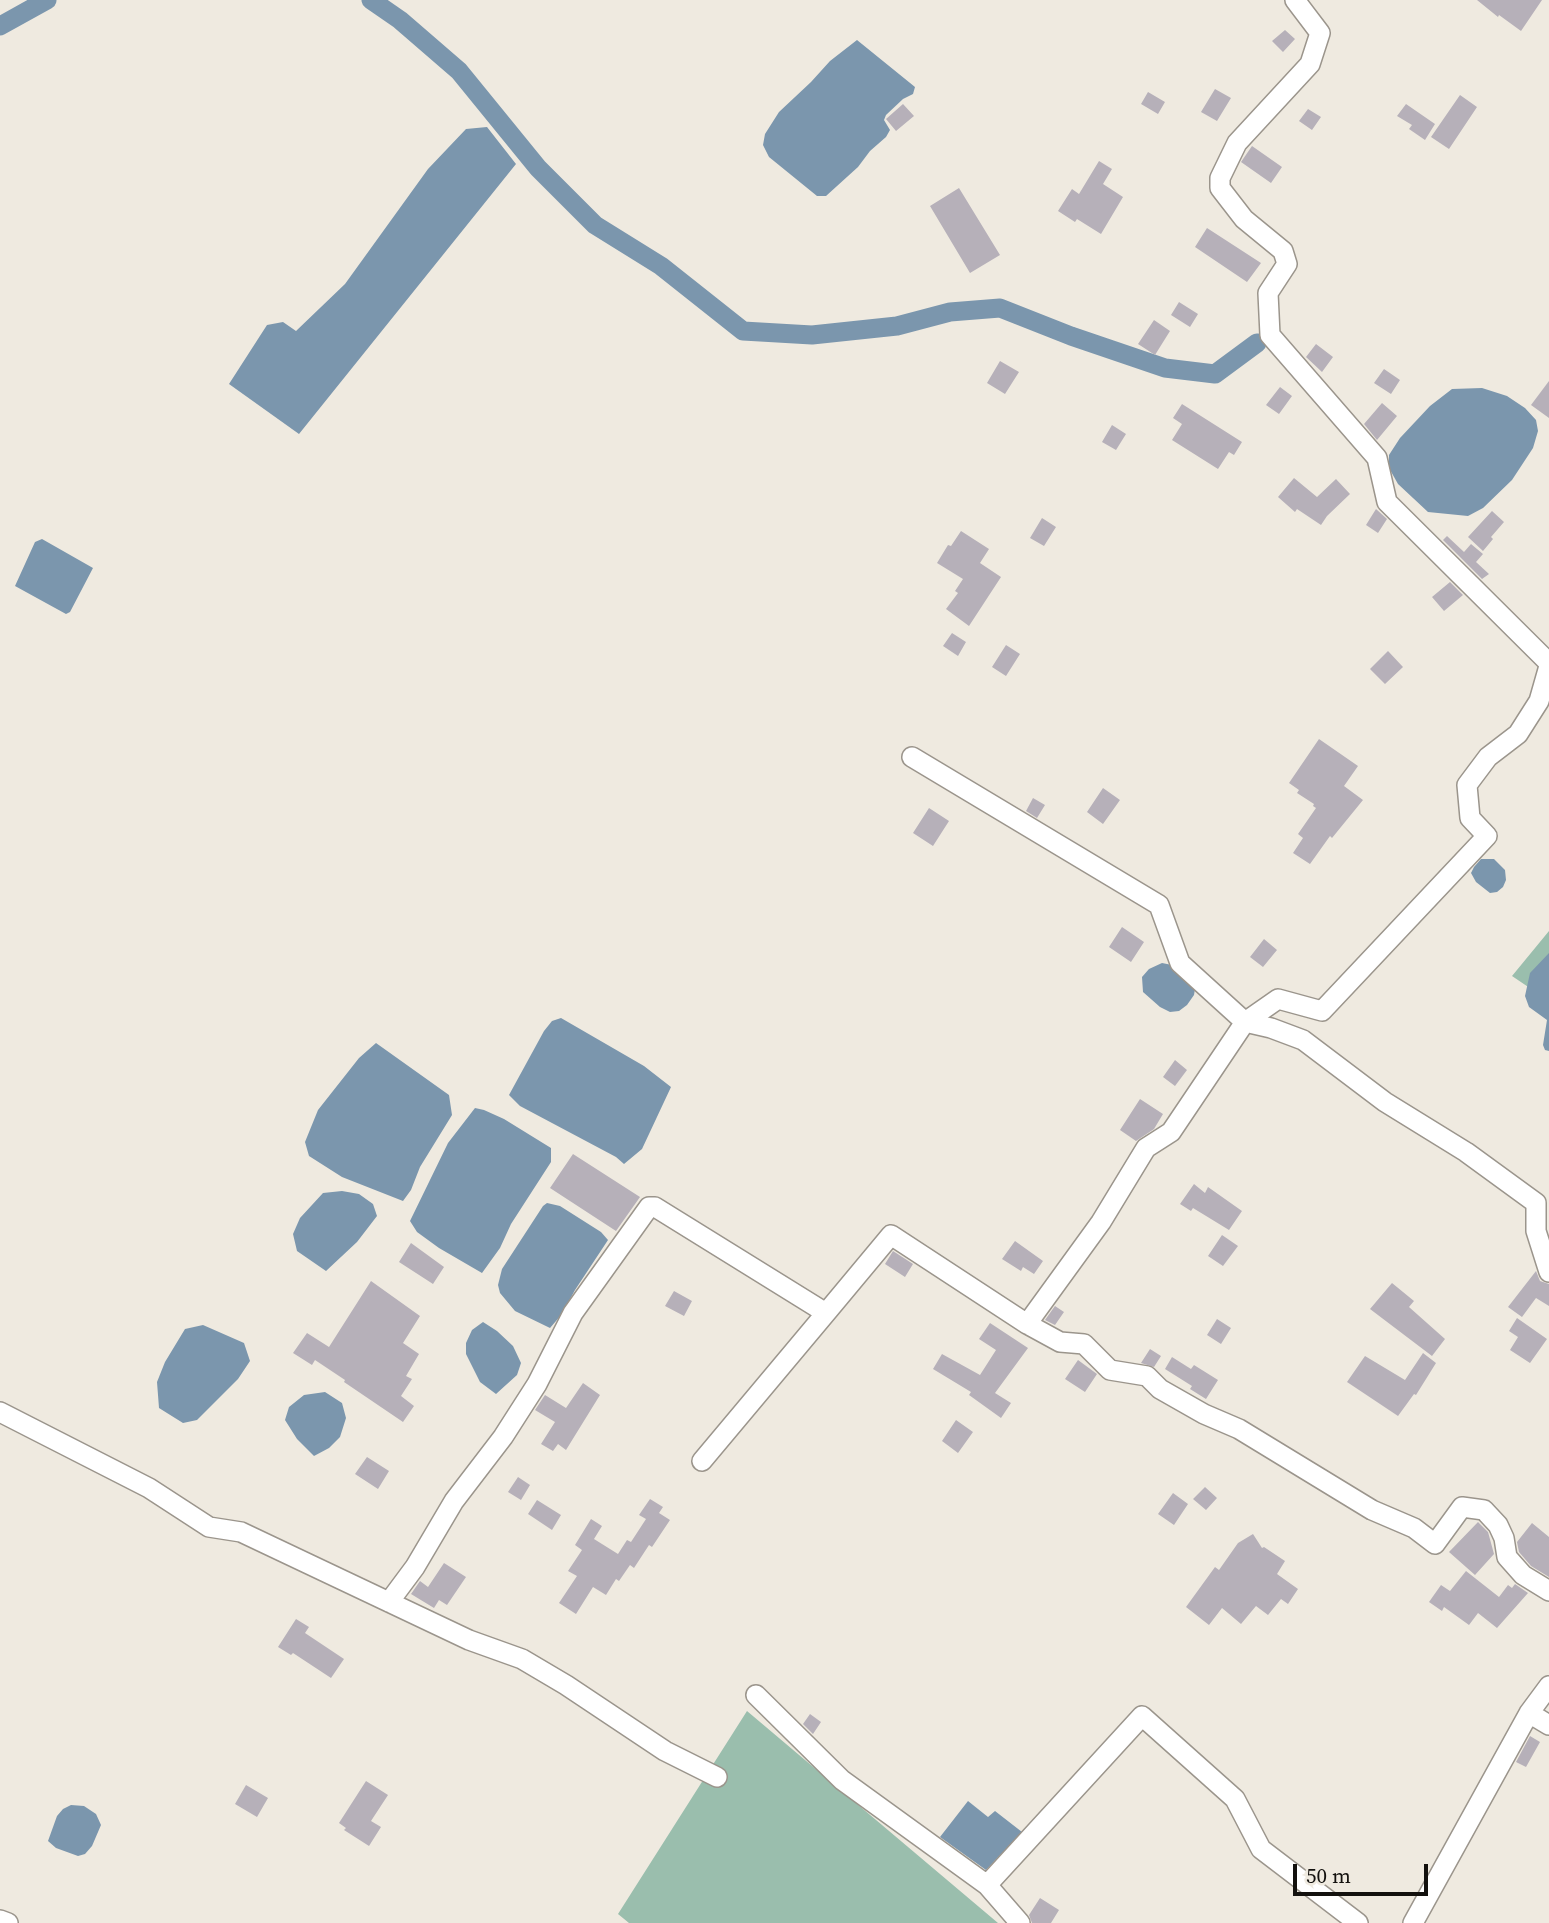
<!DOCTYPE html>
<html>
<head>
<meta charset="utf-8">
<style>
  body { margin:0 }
  #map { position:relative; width:1549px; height:1923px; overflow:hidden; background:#efeae0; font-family:"Source Serif 4",serif }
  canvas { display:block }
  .scale { position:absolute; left:1293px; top:1864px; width:135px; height:32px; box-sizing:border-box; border:4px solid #13110e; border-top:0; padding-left:9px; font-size:21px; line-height:24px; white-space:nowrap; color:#13110e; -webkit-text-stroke:5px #efeae0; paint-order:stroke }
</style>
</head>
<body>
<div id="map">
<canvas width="1549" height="1923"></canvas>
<div class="scale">50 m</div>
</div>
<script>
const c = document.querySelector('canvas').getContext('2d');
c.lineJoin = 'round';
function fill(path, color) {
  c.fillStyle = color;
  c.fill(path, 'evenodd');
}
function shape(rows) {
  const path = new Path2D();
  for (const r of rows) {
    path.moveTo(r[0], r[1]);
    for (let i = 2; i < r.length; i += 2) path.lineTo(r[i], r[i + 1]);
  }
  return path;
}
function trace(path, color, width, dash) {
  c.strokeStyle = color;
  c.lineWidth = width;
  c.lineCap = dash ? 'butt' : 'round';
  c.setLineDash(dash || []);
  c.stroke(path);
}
fill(shape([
  [1549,931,1549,1001,1512,976],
  [747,1711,998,1923,629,1923,618,1914]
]), '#9abead');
fill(shape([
  [857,40,915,87,913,94,903,99,886,115,884,120,890,130,886,137,870,151,858,167,826,196,817,196,769,157,763,145,765,134,779,112,811,82,830,61],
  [487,127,516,164,299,434,229,384,267,325,283,322,296,331,345,284,428,169,466,129],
  [1482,388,1507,396,1525,408,1536,420,1538,431,1533,448,1512,480,1483,508,1468,516,1428,512,1398,484,1389,468,1389,455,1400,438,1430,406,1452,389],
  [42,539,93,568,70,612,66,614,15,586,35,542],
  [1481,859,1494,859,1505,870,1506,880,1503,887,1497,892,1490,893,1476,882,1471,873,1474,867],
  [1549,953,1549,1051,1545,1050,1543,1045,1547,1020,1529,1007,1525,996,1530,973],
  [1162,963,1172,965,1195,989,1194,995,1187,1005,1179,1011,1170,1012,1160,1007,1143,992,1142,977,1149,969],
  [561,1018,644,1066,671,1087,642,1149,624,1164,616,1157,520,1106,509,1095,544,1031,552,1021],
  [376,1043,449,1095,452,1115,420,1167,411,1190,403,1201,342,1177,309,1156,305,1142,318,1110,359,1058],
  [475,1108,484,1110,504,1119,551,1148,551,1162,511,1224,500,1248,482,1273,439,1248,417,1232,410,1221,448,1143],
  [342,1191,359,1194,373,1204,377,1216,357,1242,326,1271,297,1251,293,1234,300,1218,323,1193],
  [547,1203,560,1206,601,1232,608,1240,575,1290,562,1314,550,1328,515,1311,500,1293,498,1285,502,1269,543,1206],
  [483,1322,497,1331,513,1346,521,1363,517,1375,496,1394,480,1382,466,1354,466,1343,472,1330],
  [203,1325,244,1343,250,1361,238,1379,197,1420,183,1423,159,1408,157,1382,165,1362,185,1329],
  [325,1392,342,1403,346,1418,340,1437,329,1448,314,1456,297,1439,285,1420,289,1407,304,1395],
  [968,1801,988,1817,995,1811,1022,1832,986,1870,940,1837],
  [71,1805,84,1806,96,1814,101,1825,92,1846,85,1854,78,1856,56,1848,48,1841,57,1816,63,1809]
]), '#7b96ad');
trace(shape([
  [371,0,400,20,459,71,538,168,595,225,661,266,743,331,812,335,897,326,950,312,1000,308,1071,336,1165,368,1215,374,1257,343],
  [0,26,47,0]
]), '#7b96ad', 19);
fill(shape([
  [1477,0,1542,0,1521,31,1499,15,1498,17],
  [1285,30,1295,39,1283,52,1272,41],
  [1215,89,1231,98,1217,121,1201,112],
  [1148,92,1165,102,1158,114,1141,104],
  [1460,95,1477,107,1449,149,1431,137],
  [903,104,914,116,896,131,886,119],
  [1406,104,1435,124,1425,140,1409,129,1412,125,1397,116],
  [1308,109,1321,117,1312,130,1299,121],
  [1252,146,1282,167,1271,183,1241,162],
  [1099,161,1112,169,1103,184,1123,197,1101,234,1077,219,1075,222,1058,211,1072,189,1079,194],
  [959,188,1000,255,970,273,930,206],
  [1207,228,1261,263,1247,282,1195,247],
  [1179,302,1198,314,1190,327,1171,315],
  [1154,320,1170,331,1155,355,1138,344],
  [1316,344,1333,357,1322,372,1306,357],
  [1000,361,1019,372,1005,394,987,383],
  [1384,369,1400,380,1391,394,1374,383],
  [1549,381,1549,418,1531,405],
  [1280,387,1292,396,1279,414,1266,405],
  [1382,403,1397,416,1377,440,1364,424],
  [1182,404,1242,442,1234,455,1229,452,1218,469,1172,440,1182,424,1173,418],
  [1112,425,1126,434,1116,450,1102,442],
  [1294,478,1317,497,1336,479,1350,494,1327,516,1321,525,1297,509,1295,512,1278,497],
  [1376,509,1387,519,1378,533,1366,525],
  [1492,511,1504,522,1491,537,1493,539,1483,551,1468,537],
  [1042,518,1056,527,1044,546,1030,538],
  [961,531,989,549,980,563,1001,577,969,626,946,609,958,593,955,591,963,579,937,563,948,545,951,546],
  [1447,536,1464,552,1471,544,1483,554,1476,562,1489,574,1482,579,1443,540],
  [1450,582,1463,595,1444,611,1432,597],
  [952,633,966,642,958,656,943,646],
  [1006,645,1020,654,1006,676,992,667],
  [1388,651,1403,667,1385,684,1370,669],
  [1319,739,1358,766,1344,786,1363,800,1332,838,1330,836,1310,864,1293,853,1303,838,1298,834,1316,808,1313,806,1314,804,1297,793,1299,790,1289,783],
  [1103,788,1120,800,1103,824,1087,812],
  [1033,798,1045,805,1037,818,1026,811],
  [929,808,949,821,933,846,913,833],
  [1122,927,1144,942,1131,962,1109,947],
  [1264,939,1277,950,1263,967,1250,957],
  [1175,1060,1187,1070,1175,1086,1163,1077],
  [1140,1099,1163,1114,1154,1129,1136,1141,1120,1130],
  [573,1154,640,1197,616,1231,550,1188],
  [1194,1184,1205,1193,1208,1187,1242,1211,1229,1230,1193,1208,1191,1211,1180,1204],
  [1222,1235,1238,1246,1223,1266,1208,1256],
  [1015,1241,1043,1261,1034,1274,1023,1267,1021,1271,1002,1259],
  [411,1243,444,1267,433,1284,399,1262],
  [893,1251,913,1264,905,1277,885,1264],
  [1536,1271,1540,1281,1549,1284,1549,1306,1536,1298,1522,1317,1508,1307],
  [371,1281,420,1316,403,1343,419,1354,406,1376,412,1379,401,1396,414,1406,403,1422,344,1382,345,1380,315,1360,312,1365,293,1353,307,1333,329,1347],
  [1392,1283,1414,1301,1409,1307,1445,1339,1432,1356,1370,1309],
  [674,1291,692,1301,684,1316,665,1306],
  [1055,1306,1064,1312,1055,1325,1045,1320],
  [1517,1318,1547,1339,1530,1363,1510,1350,1518,1337,1509,1331],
  [1217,1319,1231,1328,1221,1344,1207,1335],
  [990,1323,1028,1348,995,1393,1011,1403,1001,1418,969,1395,971,1392,933,1369,942,1354,980,1375,996,1350,979,1339],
  [1150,1349,1161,1356,1154,1367,1141,1363],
  [1423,1353,1436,1363,1416,1395,1414,1394,1398,1416,1347,1382,1365,1356,1405,1380],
  [1172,1357,1191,1369,1194,1365,1218,1380,1206,1399,1190,1389,1192,1386,1165,1369],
  [1078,1360,1097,1374,1085,1392,1065,1379],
  [583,1383,600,1395,566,1450,558,1444,553,1451,541,1444,555,1422,535,1410,545,1395,566,1408],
  [956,1420,973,1432,958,1453,942,1441],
  [367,1457,389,1471,378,1489,355,1474],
  [518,1477,530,1485,521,1500,508,1492],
  [1205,1487,1217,1498,1206,1510,1193,1499],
  [1173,1493,1188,1504,1174,1525,1158,1514],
  [650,1499,663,1507,659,1513,670,1520,652,1547,649,1545,634,1568,630,1565,619,1581,616,1579,606,1595,593,1587,576,1614,559,1603,577,1576,568,1571,582,1550,575,1545,591,1519,602,1526,594,1539,618,1554,627,1540,631,1542,646,1519,639,1515],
  [537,1500,561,1515,552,1530,528,1514],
  [1478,1522,1488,1532,1494,1554,1475,1575,1449,1552],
  [1532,1523,1549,1537,1549,1577,1531,1566,1519,1552,1517,1542],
  [1253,1534,1262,1548,1264,1547,1285,1561,1277,1574,1298,1589,1288,1604,1281,1599,1268,1615,1256,1606,1241,1624,1222,1608,1209,1625,1186,1607,1215,1567,1219,1570,1238,1543],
  [444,1563,466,1577,447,1605,439,1600,434,1608,411,1594,420,1581,428,1587],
  [1466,1571,1499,1597,1508,1585,1512,1588,1515,1584,1528,1593,1497,1628,1478,1613,1469,1625,1444,1607,1442,1611,1429,1602,1441,1585,1450,1591],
  [296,1619,309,1627,305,1633,344,1659,331,1678,293,1653,291,1655,278,1647],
  [810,1714,821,1722,813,1734,803,1724],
  [1530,1736,1540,1742,1526,1767,1516,1762],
  [366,1781,388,1795,371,1821,381,1827,369,1846,344,1830,346,1828,339,1823],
  [246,1785,268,1798,257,1817,235,1804],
  [1040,1898,1059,1910,1051,1923,1032,1923,1029,1915]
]), '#b6b0b9');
const street = shape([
  [1295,0,1320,33,1310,64,1237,143,1220,178,1220,188,1244,219,1283,251,1287,264,1268,293,1270,335,1377,458,1387,502,1549,663],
  [912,757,1159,905,1180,963,1245,1022,1271,1028,1303,1040,1385,1102,1466,1152,1536,1203,1536,1231,1549,1272],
  [1027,1324,1060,1342,1084,1344,1110,1370,1147,1376,1160,1389,1204,1414,1239,1429,1372,1510,1414,1528,1435,1544,1462,1507,1484,1510,1498,1525,1504,1538,1507,1557,1523,1575,1549,1591],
  [0,1412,149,1488,209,1527,241,1532,469,1640,522,1659,566,1685,665,1751,717,1777],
  [702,1461,826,1313],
  [389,1602,415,1567,454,1501,503,1437,537,1384,573,1313,649,1207,655,1207,826,1313,891,1235,1027,1324,1101,1222,1146,1148,1171,1132,1245,1022,1278,999,1322,1011,1487,836,1470,818,1467,785,1488,757,1518,734,1539,701,1549,666],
  [756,1695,842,1780,987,1885,1020,1923],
  [1529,1713,1549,1725],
  [987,1885,1142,1716,1235,1799,1261,1849,1358,1923],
  [0,1920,8,1923],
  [1413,1923,1529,1713,1549,1686]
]);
trace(street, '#9b958c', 22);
trace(street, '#fff', 19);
</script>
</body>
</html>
